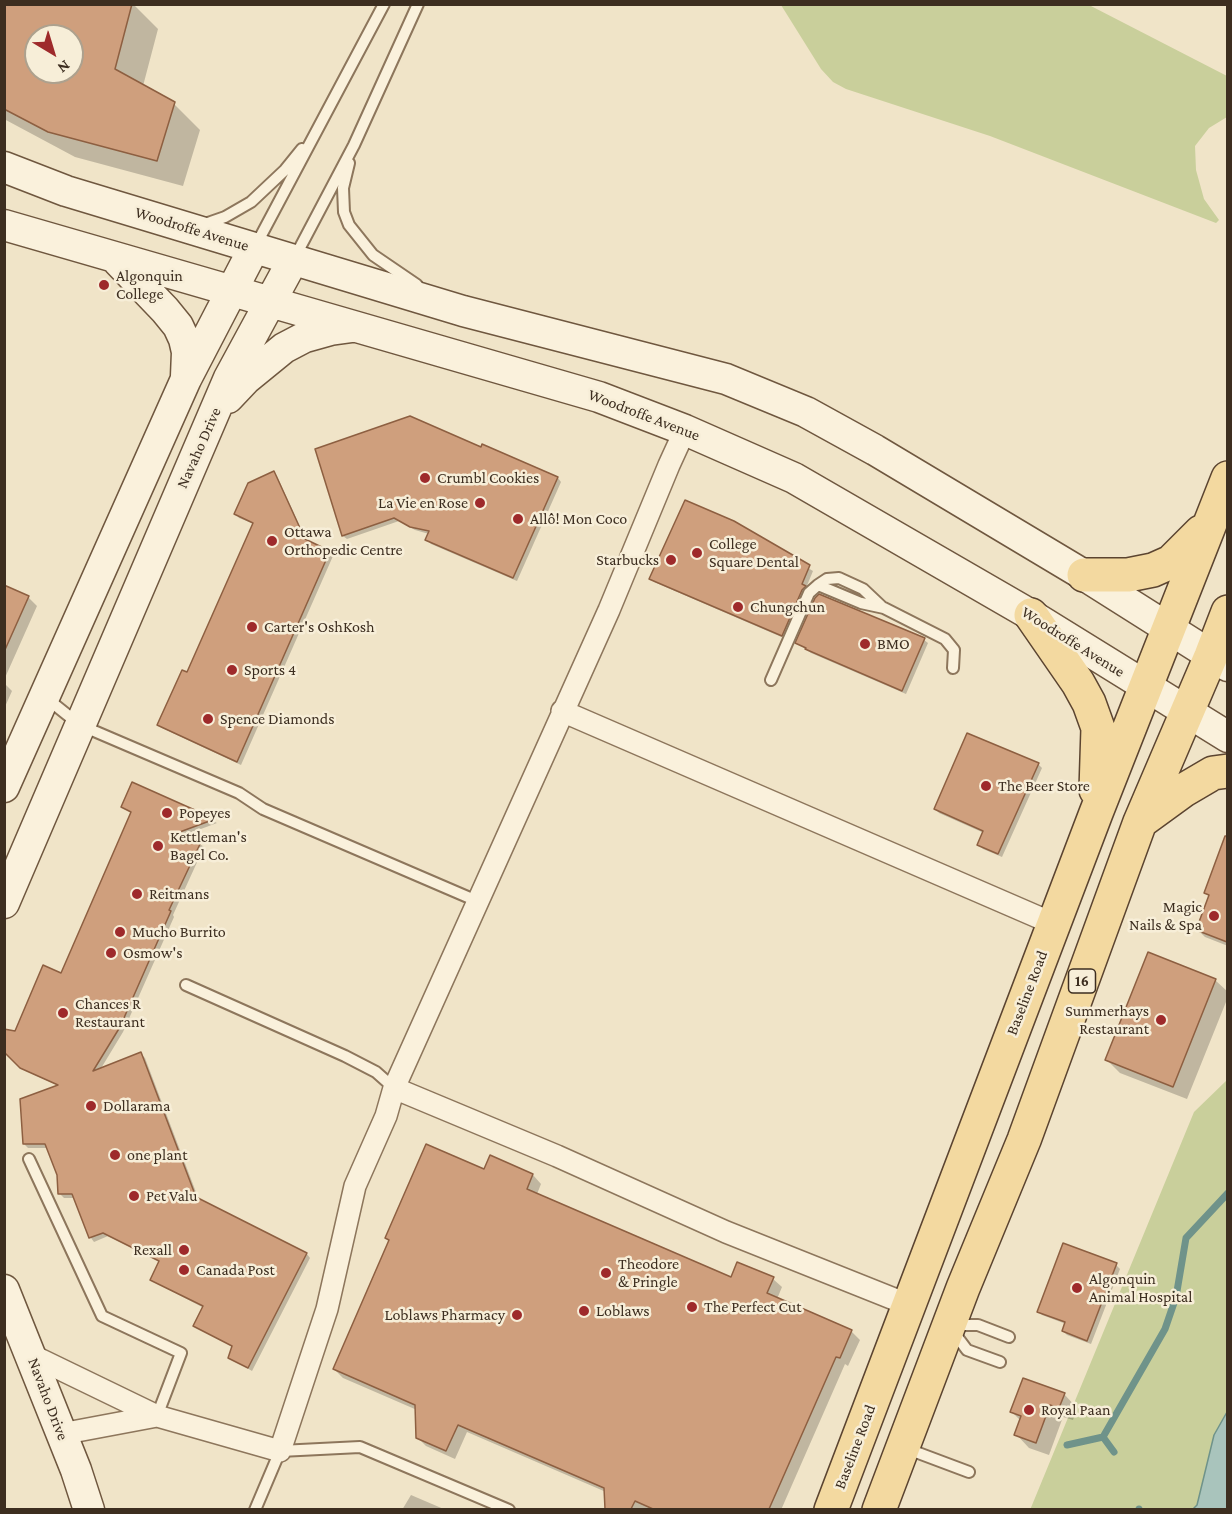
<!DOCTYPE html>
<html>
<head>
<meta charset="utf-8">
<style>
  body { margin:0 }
  #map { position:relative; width:1232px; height:1514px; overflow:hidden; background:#f0e4c8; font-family:"Crimson Pro",serif }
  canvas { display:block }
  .frame { position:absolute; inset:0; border:6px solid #3d2e20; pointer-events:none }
  .north { position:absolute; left:24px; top:24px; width:60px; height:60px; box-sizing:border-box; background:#f7eed8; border:2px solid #ada18e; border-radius:50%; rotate:142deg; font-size:16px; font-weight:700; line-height:24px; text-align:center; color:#3d2e20 }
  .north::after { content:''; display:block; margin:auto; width:21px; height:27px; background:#9e2a2b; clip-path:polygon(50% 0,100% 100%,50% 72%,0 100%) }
</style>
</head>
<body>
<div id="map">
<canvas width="1232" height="1514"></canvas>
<div class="frame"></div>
<div class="north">N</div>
</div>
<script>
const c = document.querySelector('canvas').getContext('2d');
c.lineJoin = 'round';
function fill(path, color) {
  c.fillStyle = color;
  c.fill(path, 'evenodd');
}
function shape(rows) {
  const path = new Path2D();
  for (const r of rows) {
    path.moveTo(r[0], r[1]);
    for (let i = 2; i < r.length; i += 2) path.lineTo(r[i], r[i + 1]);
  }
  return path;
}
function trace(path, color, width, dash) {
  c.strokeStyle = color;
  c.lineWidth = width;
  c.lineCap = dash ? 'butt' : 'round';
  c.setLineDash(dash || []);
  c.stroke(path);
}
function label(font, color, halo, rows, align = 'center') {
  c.font = font + ' "Crimson Pro",serif';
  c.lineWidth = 5;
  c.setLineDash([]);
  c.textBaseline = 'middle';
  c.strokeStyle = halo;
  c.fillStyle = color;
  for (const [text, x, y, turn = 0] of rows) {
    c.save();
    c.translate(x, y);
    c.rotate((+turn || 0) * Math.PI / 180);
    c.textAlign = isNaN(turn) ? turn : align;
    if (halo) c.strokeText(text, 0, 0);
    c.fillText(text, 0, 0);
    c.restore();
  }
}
fill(shape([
  [781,5,1089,5,1227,76,1227,117,1209,128,1195,146,1196,170,1204,199,1219,220,1216,223,990,136,846,89,833,82,821,69],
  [1227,1080,1227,1509,1030,1510,1194,1112]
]), '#c9cf9b');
const water = shape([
  [1227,1412,1227,1509,1193,1509,1197,1505,1214,1435,1227,1412]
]);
fill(water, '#a9c4bc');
trace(water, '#6f938a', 1.5);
fill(shape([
  [4,4,133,4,158,29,143,86,174,104,200,130,183,186,75,157,4,119],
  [36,36,72,36,72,72,36,72],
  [483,446,558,478,561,482,517,581,431,544,427,540,429,534,415,530,399,521,347,539,343,536,482,449],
  [273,472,277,476,307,542,329,552,333,556,241,765,162,728,158,724,188,674,254,524,239,518,236,514],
  [733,523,813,571,806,588,809,591,786,639,654,582,650,578],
  [4,587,28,597,37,606,4,680],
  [924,640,928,643,906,694,811,653,797,643],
  [4,683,12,691,4,709],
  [1038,764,1042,768,1002,857,983,849,979,845,984,833,939,813,935,809],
  [133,784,217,823,182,836,200,844,204,847,173,915,174,917,123,1032,100,1070,141,1054,145,1058,199,1200,307,1254,310,1258,252,1371,230,1358,233,1347,194,1326,204,1308,156,1283,152,1280,160,1262,108,1236,94,1242,91,1238,75,1198,64,1198,60,1194,59,1175,48,1148,28,1148,24,1144,59,1086,26,1071,6,1052,16,1032,62,975,132,813,123,807],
  [1226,839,1228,840,1228,946,1205,937,1198,930,1210,897,1206,893],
  [1215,980,1228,992,1228,997,1187,1099,1120,1073,1107,1060],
  [491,1157,533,1175,541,1184,537,1194,731,1279,773,1279,782,1287,777,1299,851,1331,860,1340,848,1366,845,1364,781,1510,609,1510,606,1507,606,1492,467,1432,455,1459,426,1446,417,1437,417,1410,343,1378,334,1369,485,1171],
  [1116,1265,1120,1269,1091,1344,1067,1335,1063,1331,1066,1324,1042,1315,1039,1311],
  [1064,1394,1077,1408,1073,1420,1063,1417,1049,1455,1029,1448,1016,1434,1021,1421,1012,1412],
  [411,1495,446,1510,402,1510]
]), '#0003');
trace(shape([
  [1103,1437,1114,1452],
  [1067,1445,1103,1437,1165,1329,1176,1297,1186,1238,1228,1193],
  [1139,1509,1139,1510]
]), '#6f938a', 7);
const building = shape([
  [4,4,132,4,115,69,175,102,157,161,48,132,4,109,4,4],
  [36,36,72,36,72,72,36,72,36,36],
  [410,416,481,447,482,444,558,477,513,578,425,540,429,531,410,527,394,518,342,536,315,449,410,416],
  [274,471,305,539,330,551,237,762,157,725,182,670,187,672,253,523,234,514,248,483,274,471],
  [685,500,734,521,810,565,802,584,806,586,802,590,782,636,649,579,685,500],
  [4,585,29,596,4,652,4,585],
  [819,594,925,638,902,691,805,649,806,648,795,643,815,598,819,594],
  [967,733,1039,763,998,854,977,845,983,831,934,809,967,733],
  [132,782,215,819,177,833,201,842,169,910,171,911,120,1027,93,1071,141,1052,196,1197,307,1253,248,1368,228,1358,232,1346,193,1326,203,1306,150,1280,159,1261,103,1233,89,1238,72,1194,58,1194,57,1175,45,1144,23,1144,20,1099,58,1085,20,1068,4,1052,4,1029,15,1031,43,965,61,973,131,812,121,807,132,782],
  [1225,836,1227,836,1227,942,1196,930,1209,895,1204,893,1225,836],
  [1148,952,1216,979,1173,1087,1105,1060,1148,952],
  [426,1144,484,1169,490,1155,533,1174,527,1189,731,1277,737,1262,774,1277,767,1293,852,1330,840,1358,836,1357,769,1509,653,1509,635,1501,631,1509,605,1509,604,1488,458,1425,446,1451,416,1438,415,1405,333,1369,389,1240,385,1238,426,1144],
  [1063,1243,1117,1263,1087,1341,1062,1331,1065,1322,1037,1312,1063,1243],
  [1023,1378,1065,1393,1059,1408,1050,1405,1036,1443,1014,1435,1021,1416,1010,1412,1023,1378]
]);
fill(building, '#cf9f7d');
trace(building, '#8d5f41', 1.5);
const lane = shape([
  [349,163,343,188,344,212,349,225,373,255,417,285],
  [202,225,225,217,251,202,285,170,302,149],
  [256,245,384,4],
  [295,257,354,145,418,4],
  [818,585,827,579,839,578,863,589,881,606],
  [771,680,809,593,818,585,861,603,884,608,945,639,954,650,953,668],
  [45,697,80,725,239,793,263,809,477,901],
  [186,985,345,1056,376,1072,394,1088],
  [29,1159,102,1316,181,1353,157,1416],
  [955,1325,978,1325,1009,1337],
  [952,1330,967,1350,1000,1362],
  [905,1448,969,1472],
  [255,1510,280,1451,360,1447,509,1510]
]);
const street = shape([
  [562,711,1054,924],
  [394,1088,557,1156,726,1232,909,1305],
  [31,1355,157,1416,280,1451,327,1309,355,1186,386,1116,394,1088,609,610,669,465,685,430],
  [61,1434,157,1416]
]);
const secondary = shape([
  [4,167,66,191,463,311,726,379,806,412,875,450,1084,575,1228,666],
  [4,225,599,397,685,430,794,478,1031,615,1228,737],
  [118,261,165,310,178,326,184,339,187,352,186,376],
  [228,398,246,379,284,348,305,337,330,330,352,327],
  [4,787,186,379,254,248],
  [4,903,229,378,293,260],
  [4,1290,76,1470,89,1510]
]);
const primary = shape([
  [1084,575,1128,575,1153,570,1171,562,1201,532],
  [1031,615,1078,683,1089,703,1098,728,1096,790],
  [1140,822,1184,790,1213,773,1228,771],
  [831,1510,1096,813,1228,478],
  [879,1510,963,1288,1024,1140,1140,822,1211,656,1228,612]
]);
trace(lane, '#8d765c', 14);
trace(street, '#8d765c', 24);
trace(secondary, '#6f573f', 33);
trace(primary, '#5b4430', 36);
trace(lane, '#faf1dc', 10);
trace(street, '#faf1dc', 21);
trace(secondary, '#faf1dc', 30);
trace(primary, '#f3d9a0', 33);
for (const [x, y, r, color] of [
  [104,285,6,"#9e2a2b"],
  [425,478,6,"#9e2a2b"],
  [480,503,6,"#9e2a2b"],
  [518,519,6,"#9e2a2b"],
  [272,541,6,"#9e2a2b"],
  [697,553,6,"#9e2a2b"],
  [671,560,6,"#9e2a2b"],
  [738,607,6,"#9e2a2b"],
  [252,627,6,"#9e2a2b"],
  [865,644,6,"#9e2a2b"],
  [232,670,6,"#9e2a2b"],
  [208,719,6,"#9e2a2b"],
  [986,786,6,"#9e2a2b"],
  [167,813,6,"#9e2a2b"],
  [158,846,6,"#9e2a2b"],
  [137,894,6,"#9e2a2b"],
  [1214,916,6,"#9e2a2b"],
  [120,932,6,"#9e2a2b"],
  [111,953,6,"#9e2a2b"],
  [63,1013,6,"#9e2a2b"],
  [1161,1020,6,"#9e2a2b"],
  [91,1106,6,"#9e2a2b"],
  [115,1155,6,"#9e2a2b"],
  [134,1196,6,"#9e2a2b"],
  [184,1250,6,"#9e2a2b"],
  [184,1270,6,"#9e2a2b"],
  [606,1273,6,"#9e2a2b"],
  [1077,1288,6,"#9e2a2b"],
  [692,1307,6,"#9e2a2b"],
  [584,1311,6,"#9e2a2b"],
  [517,1315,6,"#9e2a2b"],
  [1029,1410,6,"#9e2a2b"]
]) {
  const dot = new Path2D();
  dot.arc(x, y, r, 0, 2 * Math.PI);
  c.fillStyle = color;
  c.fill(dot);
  trace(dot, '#f7eed8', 2);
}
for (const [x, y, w] of [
  [1082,981,27]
]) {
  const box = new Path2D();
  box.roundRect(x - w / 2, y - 12, w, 24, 4.5);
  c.fillStyle = '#f7eed8';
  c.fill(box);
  trace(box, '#3d2e20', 1.5);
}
label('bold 15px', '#3d2e20', null, [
  ["16",1082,981]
]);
label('16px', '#3d2e20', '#f7eed8', [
  ["Woodroffe Avenue",192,229,17],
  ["Woodroffe Avenue",644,415,21],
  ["Navaho Drive",199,448,-66],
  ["Woodroffe Avenue",1073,642,32],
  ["Baseline Road",1027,993,-69],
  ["Navaho Drive",48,1399,69],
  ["Baseline Road",855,1447,-69]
]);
label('16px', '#3d2e20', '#f7eed8', [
  ["Algonquin",116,276],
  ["College",116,294],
  ["Crumbl Cookies",437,478],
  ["La Vie en Rose",468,503,"right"],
  ["Allô! Mon Coco",530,519],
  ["Ottawa",284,532],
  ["Orthopedic Centre",284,550],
  ["College",709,544],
  ["Square Dental",709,562],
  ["Starbucks",659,560,"right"],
  ["Chungchun",750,607],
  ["Carter's OshKosh",264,627],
  ["BMO",877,644],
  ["Sports 4",244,670],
  ["Spence Diamonds",220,719],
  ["The Beer Store",998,786],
  ["Popeyes",179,813],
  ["Kettleman's",170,837],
  ["Bagel Co.",170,855],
  ["Reitmans",149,894],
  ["Magic",1202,907,"right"],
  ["Nails & Spa",1202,925,"right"],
  ["Mucho Burrito",132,932],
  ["Osmow's",123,953],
  ["Chances R",75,1004],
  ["Restaurant",75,1022],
  ["Summerhays",1149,1011,"right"],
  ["Restaurant",1149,1029,"right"],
  ["Dollarama",103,1106],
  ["one plant",127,1155],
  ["Pet Valu",146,1196],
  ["Rexall",172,1250,"right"],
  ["Theodore",618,1264],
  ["& Pringle",618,1282],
  ["Canada Post",196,1270],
  ["Algonquin",1089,1279],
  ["Animal Hospital",1089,1297],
  ["The Perfect Cut",704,1307],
  ["Loblaws",596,1311],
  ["Loblaws Pharmacy",505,1315,"right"],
  ["Royal Paan",1041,1410]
], 'left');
</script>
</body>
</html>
